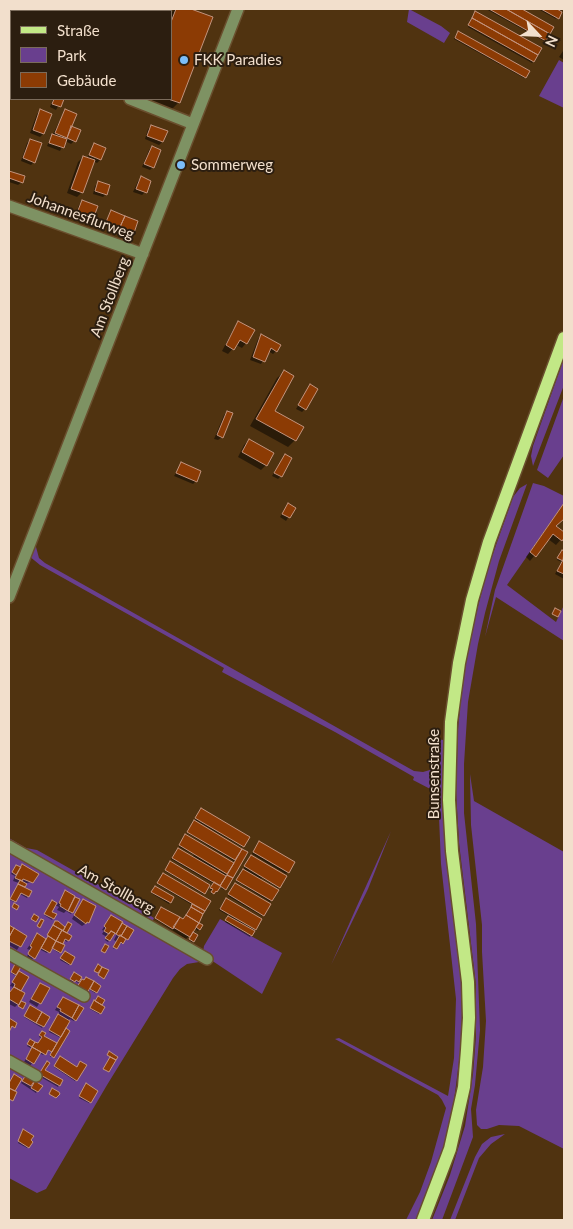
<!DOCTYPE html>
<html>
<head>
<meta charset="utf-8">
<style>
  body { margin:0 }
  #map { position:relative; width:573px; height:1229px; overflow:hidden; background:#503310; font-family:Lato,sans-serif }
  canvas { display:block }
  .frame { position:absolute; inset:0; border:10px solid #f2dfcc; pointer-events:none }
  .legend { position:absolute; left:10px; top:10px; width:162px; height:90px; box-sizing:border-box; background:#2c1e10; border:1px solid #7b6b5b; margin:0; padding:6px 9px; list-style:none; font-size:15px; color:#f2dfcc }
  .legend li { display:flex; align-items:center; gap:10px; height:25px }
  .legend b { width:25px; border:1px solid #7b6b5b }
  .north { position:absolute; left:513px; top:10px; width:50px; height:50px; -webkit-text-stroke:4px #2c1e10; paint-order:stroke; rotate:115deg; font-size:14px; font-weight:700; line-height:20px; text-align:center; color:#f2dfcc }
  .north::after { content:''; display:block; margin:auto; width:18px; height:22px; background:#f2dfcc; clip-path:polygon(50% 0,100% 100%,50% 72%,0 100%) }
</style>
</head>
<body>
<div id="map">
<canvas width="573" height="1229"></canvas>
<div class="frame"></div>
<ul class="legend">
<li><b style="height:6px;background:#c2e886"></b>Straße</li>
<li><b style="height:14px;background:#693f8e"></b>Park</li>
<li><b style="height:14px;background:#8c3b04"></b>Gebäude</li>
</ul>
<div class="north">N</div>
</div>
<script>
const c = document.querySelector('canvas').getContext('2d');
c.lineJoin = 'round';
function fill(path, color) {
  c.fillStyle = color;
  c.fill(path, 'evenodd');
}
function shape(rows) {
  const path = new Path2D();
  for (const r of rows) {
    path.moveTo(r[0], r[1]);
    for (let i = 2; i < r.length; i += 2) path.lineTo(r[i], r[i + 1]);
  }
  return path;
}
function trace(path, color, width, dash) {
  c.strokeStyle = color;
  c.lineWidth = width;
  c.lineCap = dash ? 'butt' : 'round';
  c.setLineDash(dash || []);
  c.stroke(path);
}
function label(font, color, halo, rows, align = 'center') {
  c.font = font + ' Lato,sans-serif';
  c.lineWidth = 4;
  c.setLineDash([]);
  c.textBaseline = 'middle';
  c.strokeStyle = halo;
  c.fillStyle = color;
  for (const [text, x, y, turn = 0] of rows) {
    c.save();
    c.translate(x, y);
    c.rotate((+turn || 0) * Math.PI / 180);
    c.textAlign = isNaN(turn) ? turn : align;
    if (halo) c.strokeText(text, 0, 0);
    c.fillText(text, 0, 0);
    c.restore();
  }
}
fill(shape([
  [409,9,441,26,450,33,444,43,407,22],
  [559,60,564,63,564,108,539,96],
  [564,358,564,385,533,466,531,456,533,446],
  [564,396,564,455,548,478,537,470],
  [533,483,544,486,564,496,564,503,507,585,556,622,564,605,564,641,496,597,485,637,495,590],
  [527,484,499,561,485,613,478,644,468,702,464,764,464,813,476,924,480,1030,475,1085,471,1109,473,1137,442,1220,432,1220,450,1175,465,1126,473,1074,476,1036,476,985,459,843,456,791,458,729,463,674,478,606,489,565,513,497,520,488],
  [33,545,36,547,39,558,45,563,414,771,423,772,430,770,434,763,434,739,444,740,443,778,445,842,461,970,462,1013,461,1045,454,1101,442,1153,427,1194,416,1220,406,1220,420,1192,431,1162,446,1108,442,1100,438,1095,335,1039,339,1038,448,1096,454,1058,456,999,441,864,438,793,413,780,414,777,335,732,222,672,224,668,40,565,29,556],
  [470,774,474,801,564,852,564,1149,519,1126,499,1125,487,1129,481,1129,477,1125,476,1110,483,1067,486,1021,482,952,482,925,471,825],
  [391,831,368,889,331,965,357,906],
  [9,838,26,848,37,850,124,899,154,918,152,922,9,842],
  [9,850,205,963,199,962,187,964,180,969,173,978,107,1085,46,1189,37,1193,9,1178],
  [220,919,282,953,262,994,208,958,203,952,204,946],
  [505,1134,491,1144,479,1158,455,1220,450,1220,475,1157,482,1144,491,1137]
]), '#693f8e');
fill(shape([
  [175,9,188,9,212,18,179,102,172,109,145,99,171,99,171,13],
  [486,9,520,9,552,27,544,41],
  [538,9,562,9,556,19],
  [475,14,540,49,533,62,532,63,468,27],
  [457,34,525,77,524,78,454,39],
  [563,51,564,52,564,60,559,57],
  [53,99,62,99,56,110,50,107],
  [40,111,50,114,43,134,40,137,30,133,37,114],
  [66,111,74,141,71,144,65,141,60,151,47,146,63,114],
  [151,126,162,142,159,145,145,139,148,129],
  [30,140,34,162,31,165,21,161,27,143],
  [94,144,105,148,100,160,97,163,93,161,82,192,77,197,67,193,78,162,83,157,87,159],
  [152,147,153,167,150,170,142,167,149,150],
  [9,172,23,177,22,182,18,185,9,182],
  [141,178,145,192,142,195,133,192,138,181],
  [99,183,106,194,103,197,93,194,95,186],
  [82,201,92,219,89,222,75,216,79,205],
  [111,211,133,232,129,235,104,225],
  [239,323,246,343,242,348,236,345,228,354,222,351,234,328],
  [261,336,276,351,273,354,268,351,261,364,250,360,258,339],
  [284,372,273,412,302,427,295,440,288,447,250,426,277,378],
  [310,386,305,409,302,412,296,409],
  [228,412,222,437,218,440,214,439,224,415],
  [249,440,266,465,261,470,238,457,244,445],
  [285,455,281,476,278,479,272,476],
  [182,464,196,481,193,484,174,476],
  [564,504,564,516,555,527,564,533,564,536,556,545,548,539,530,561,526,557],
  [286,508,294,508,286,521,280,517],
  [562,551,564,553,564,579,555,574,562,562,557,560],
  [200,811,243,846,242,847,195,820],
  [194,822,246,853,225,889,224,890,219,887,212,894,211,893,212,891,210,890,214,884,171,859,178,849,192,857,194,855,179,847,184,837,234,864,235,862,187,833],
  [258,844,294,862,286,874,252,854],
  [250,858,279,887,278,888,262,878,260,880,271,900,270,902,236,881],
  [169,864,204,893,203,894,165,871],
  [15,867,34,881,24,884,23,888,28,896,27,898,20,894,14,902,10,900,19,883,13,881,15,876,11,874],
  [163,874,209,902,197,923,202,926,198,931,194,928,191,933,196,936,192,942,189,940,191,934,186,939,155,919,162,908,183,920,192,905,157,884],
  [234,885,263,915,262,916,228,896],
  [154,889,172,898,169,904,151,893],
  [65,892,78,900,71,914,66,911,64,913,57,910,59,907,55,905,51,912,55,915,52,920,44,915,51,903,52,902,57,905],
  [225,901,255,929,250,937,225,922,229,916,219,910],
  [80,904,88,922,82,926,72,919],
  [111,916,127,939,124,939,121,944,119,943,114,949,113,948,117,942,114,940,119,929,108,942,105,940,107,937,102,934,104,931,102,930],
  [58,922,65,928,68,940,67,942,64,940,60,952,59,953,51,948,47,953,39,949,31,961,26,959,30,950,27,949,34,938,37,935,46,940,54,924],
  [9,926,26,936,17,950,9,945],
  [64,953,70,964,69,965,60,960],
  [15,965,17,972,27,978,20,991,18,1004,15,1007,9,1004,9,994,13,987,10,986,16,976,11,973],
  [73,975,83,982,86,978,99,986,96,992,95,993,75,981,73,982,70,981],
  [40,984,48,989,37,1007,29,1002],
  [63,998,78,1006,76,1011,80,1007,82,1009,74,1021,70,1019,67,1021,64,1029,68,1031,53,1057,50,1057,52,1053,47,1050,43,1055,39,1053,30,1066,24,1062,32,1049,27,1046,31,1041,38,1045,41,1038,39,1037,42,1032,44,1034,43,1036,57,1044,61,1038,49,1032,59,1015,59,1012,55,1010],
  [97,998,104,1000,99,1014,90,1009],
  [29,1008,48,1017,42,1028,24,1017],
  [59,1059,76,1080,75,1081,54,1067],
  [44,1070,59,1085,58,1087,39,1076],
  [26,1076,40,1086,36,1093,21,1083],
  [86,1086,90,1102,89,1103,79,1098],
  [22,1132,28,1147,27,1148,18,1143]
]), '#0007');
const building = shape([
  [176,9,191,9,213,17,180,103,168,99,171,99,171,22,176,9],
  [489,9,506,9,550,34,546,41,489,9],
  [506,9,522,9,554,27,550,34,506,9],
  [541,9,557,9,562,12,559,19,541,9],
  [475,11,542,48,538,55,472,18,475,11],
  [472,18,538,55,534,62,468,25,472,18],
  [458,31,530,71,526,78,455,38,458,31],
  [9,36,11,37,11,50,9,49,9,36],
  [54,99,64,99,61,107,52,104,54,99],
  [40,109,52,114,44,134,33,130,40,109],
  [65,109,77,114,67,138,55,133,65,109],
  [151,125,168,131,163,142,147,136,151,125],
  [71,126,81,130,76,142,67,138,71,126],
  [52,134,67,139,64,148,49,143,52,134],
  [30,139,42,143,35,163,23,158,30,139],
  [94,143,106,148,101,160,89,155,94,143],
  [152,146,161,150,154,168,144,164,152,146],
  [83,156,95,160,83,193,71,189,83,156],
  [9,171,25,176,23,183,9,178,9,171],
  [141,176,151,181,147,193,136,189,141,176],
  [98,181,110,185,107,195,95,191,98,181],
  [82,200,98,206,93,219,77,213,82,200],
  [111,210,125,216,120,227,106,222,111,210],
  [125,216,138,221,134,233,120,227,125,216],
  [238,321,255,330,247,344,240,340,234,350,226,345,238,321],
  [261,334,281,345,277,352,271,348,265,362,253,357,261,334],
  [284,370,294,376,275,411,304,427,296,441,256,419,284,370],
  [310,384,318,389,306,410,298,405,310,384],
  [227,411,233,413,223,438,217,435,227,411],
  [249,439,274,453,267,466,242,452,249,439],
  [285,454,292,458,282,477,274,473,285,454],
  [181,462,201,471,197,482,176,473,181,462],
  [288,503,296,508,290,518,282,514,288,503],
  [564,503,564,519,556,526,564,532,564,538,562,541,553,534,536,557,530,552,564,503],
  [562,550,564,551,563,561,557,558,562,550],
  [564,558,564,574,557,571,564,558],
  [555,608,561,611,558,617,552,614,555,608],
  [201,808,250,837,244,847,195,818,201,808],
  [194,820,242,849,235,860,187,832,194,820],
  [185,834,234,863,227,874,179,845,185,834],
  [259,841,295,862,289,873,253,852,259,841],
  [178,848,226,876,220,886,172,858,178,848],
  [242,849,248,852,233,878,227,875,242,849],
  [251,855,287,876,280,888,244,866,251,855],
  [170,861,210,885,205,894,165,870,170,861],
  [22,864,39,874,33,883,23,879,22,881,15,878,22,864],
  [16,865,21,867,16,875,12,872,16,865],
  [243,869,279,890,272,901,236,880,243,869],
  [163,873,211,901,205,911,157,883,163,873],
  [227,875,233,878,226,890,220,886,227,875],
  [20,880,27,884,25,887,18,884,20,880],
  [214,882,221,886,217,892,216,891,214,894,211,892,213,889,210,888,214,882],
  [235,883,271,904,264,916,228,894,235,883],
  [18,884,32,891,29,897,21,893,16,902,10,899,18,884],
  [155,886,174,897,171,903,151,892,155,886],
  [65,890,75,896,68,911,60,906,61,904,59,903,65,890],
  [75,897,80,899,73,913,68,911,75,897],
  [226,898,262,919,256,930,220,909,226,898],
  [83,899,96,906,89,923,87,922,86,924,74,915,83,899],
  [52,900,57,903,52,912,57,914,54,919,44,914,52,900],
  [14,903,19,906,17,910,12,907,14,903],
  [192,904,205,911,203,914,191,907,192,904],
  [161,907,180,917,173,929,155,918,161,907],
  [191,907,203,914,199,923,186,915,191,907],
  [34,914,39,917,36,922,31,919,34,914],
  [111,915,123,922,116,934,111,931,109,934,104,931,106,928,104,926,111,915],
  [186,915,199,923,190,937,173,927,180,917,183,919,186,915],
  [228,916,255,931,252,936,225,920,228,916],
  [41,919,44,920,40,928,37,926,41,919],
  [55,921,58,921,65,927,63,931,53,925,55,921],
  [68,922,72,924,67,933,63,931,68,922],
  [122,923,127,926,121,936,119,936,116,934,122,923],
  [199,923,203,925,200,930,196,927,199,923],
  [9,925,14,928,9,937,9,925],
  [53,925,62,930,56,941,47,935,53,925],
  [127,926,134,930,128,940,121,936,127,926],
  [14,928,27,936,21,947,9,941,9,937,14,928],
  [62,930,72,936,69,941,65,939,63,944,56,941,62,930],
  [111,931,115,933,110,941,105,938,111,931],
  [193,932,198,935,194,942,189,939,193,932],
  [37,933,46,939,35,959,29,955,28,953,32,947,30,946,37,933],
  [120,935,126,939,123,944,121,942,117,949,113,947,120,935],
  [48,936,56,941,50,953,41,948,48,936],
  [56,941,65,945,61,953,52,948,56,941],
  [105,944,109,946,105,953,101,951,105,944],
  [65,951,75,957,71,965,60,958,65,951],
  [16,962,22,965,16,975,11,972,16,962],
  [98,964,102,967,98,973,94,971,98,964],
  [102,967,109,970,104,979,98,975,102,967],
  [19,971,29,977,21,991,14,987,15,984,12,982,19,971],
  [74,972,82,977,79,982,76,980,75,982,70,979,74,972],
  [86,977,94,981,87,993,77,987,82,979,84,980,86,977],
  [94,981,101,986,97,993,90,989,94,981],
  [40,983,50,988,41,1004,31,999,40,983],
  [14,987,25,993,19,1005,9,999,9,993,14,987],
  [98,996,105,1000,102,1005,95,1001,98,996],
  [63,997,79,1005,72,1018,60,1011,61,1009,57,1007,63,997],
  [94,1000,105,1007,101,1014,90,1008,94,1000],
  [21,1001,26,1003,23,1009,18,1006,21,1001],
  [30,1005,42,1012,36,1023,24,1016,30,1005],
  [79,1005,84,1008,76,1021,72,1018,79,1005],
  [42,1012,50,1017,44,1027,36,1023,42,1012],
  [58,1014,70,1021,61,1037,49,1030,58,1014],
  [9,1018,17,1023,15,1028,12,1026,9,1032,9,1018],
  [66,1028,70,1031,54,1058,50,1055,66,1028],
  [42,1031,46,1033,44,1036,57,1043,52,1052,48,1050,46,1055,32,1047,35,1042,38,1043,42,1037,39,1035,42,1031],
  [30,1039,35,1042,32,1047,27,1044,30,1039],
  [32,1047,41,1052,34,1064,26,1059,32,1047],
  [109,1051,118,1057,116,1060,107,1055,109,1051],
  [60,1056,77,1067,80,1061,87,1065,77,1081,54,1066,60,1056],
  [110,1057,116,1060,109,1072,103,1069,110,1057],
  [47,1061,50,1063,45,1070,63,1080,60,1086,39,1074,47,1061],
  [14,1074,22,1079,15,1091,9,1088,9,1083,14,1074],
  [26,1075,35,1080,31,1086,22,1081,26,1075],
  [35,1081,43,1086,38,1092,31,1088,35,1081],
  [86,1083,98,1091,91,1103,79,1096,86,1083],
  [9,1088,17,1092,13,1101,9,1099,9,1088],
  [52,1088,59,1092,60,1094,56,1098,49,1094,52,1088],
  [23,1129,34,1136,31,1140,33,1142,29,1148,18,1141,23,1129]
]);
fill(building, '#8c3b04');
trace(building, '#c2937d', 1);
const minor = shape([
  [9,13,11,16],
  [130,99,193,124],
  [9,206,143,254],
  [9,597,238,9],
  [9,846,207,959],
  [9,954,84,996],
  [9,1061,36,1076]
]);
const major = shape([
  [423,1220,450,1149,464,1087,467,1050,469,1018,468,982,452,851,449,800,451,722,459,663,472,600,489,542,564,338]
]);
trace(minor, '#6a4f2e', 14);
trace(major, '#6a4f2e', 15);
trace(minor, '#7e9263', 11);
trace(major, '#c2e886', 12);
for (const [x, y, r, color] of [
  [184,60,5,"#7cbef9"],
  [181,165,5,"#7cbef9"]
]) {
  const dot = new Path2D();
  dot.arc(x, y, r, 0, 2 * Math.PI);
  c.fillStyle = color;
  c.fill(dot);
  trace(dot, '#2c1e10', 2);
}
label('15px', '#f2dfcc', '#2c1e10', [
  ["FKK Paradies",194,60],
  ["Sommerweg",191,165]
], 'left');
label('15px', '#f2dfcc', '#2c1e10', [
  ["Johannesflurweg",81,216,20],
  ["Am Stollberg",110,297,-69],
  ["Bunsenstraße",434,774,-90],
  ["Am Stollberg",116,889,29]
]);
</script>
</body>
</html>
